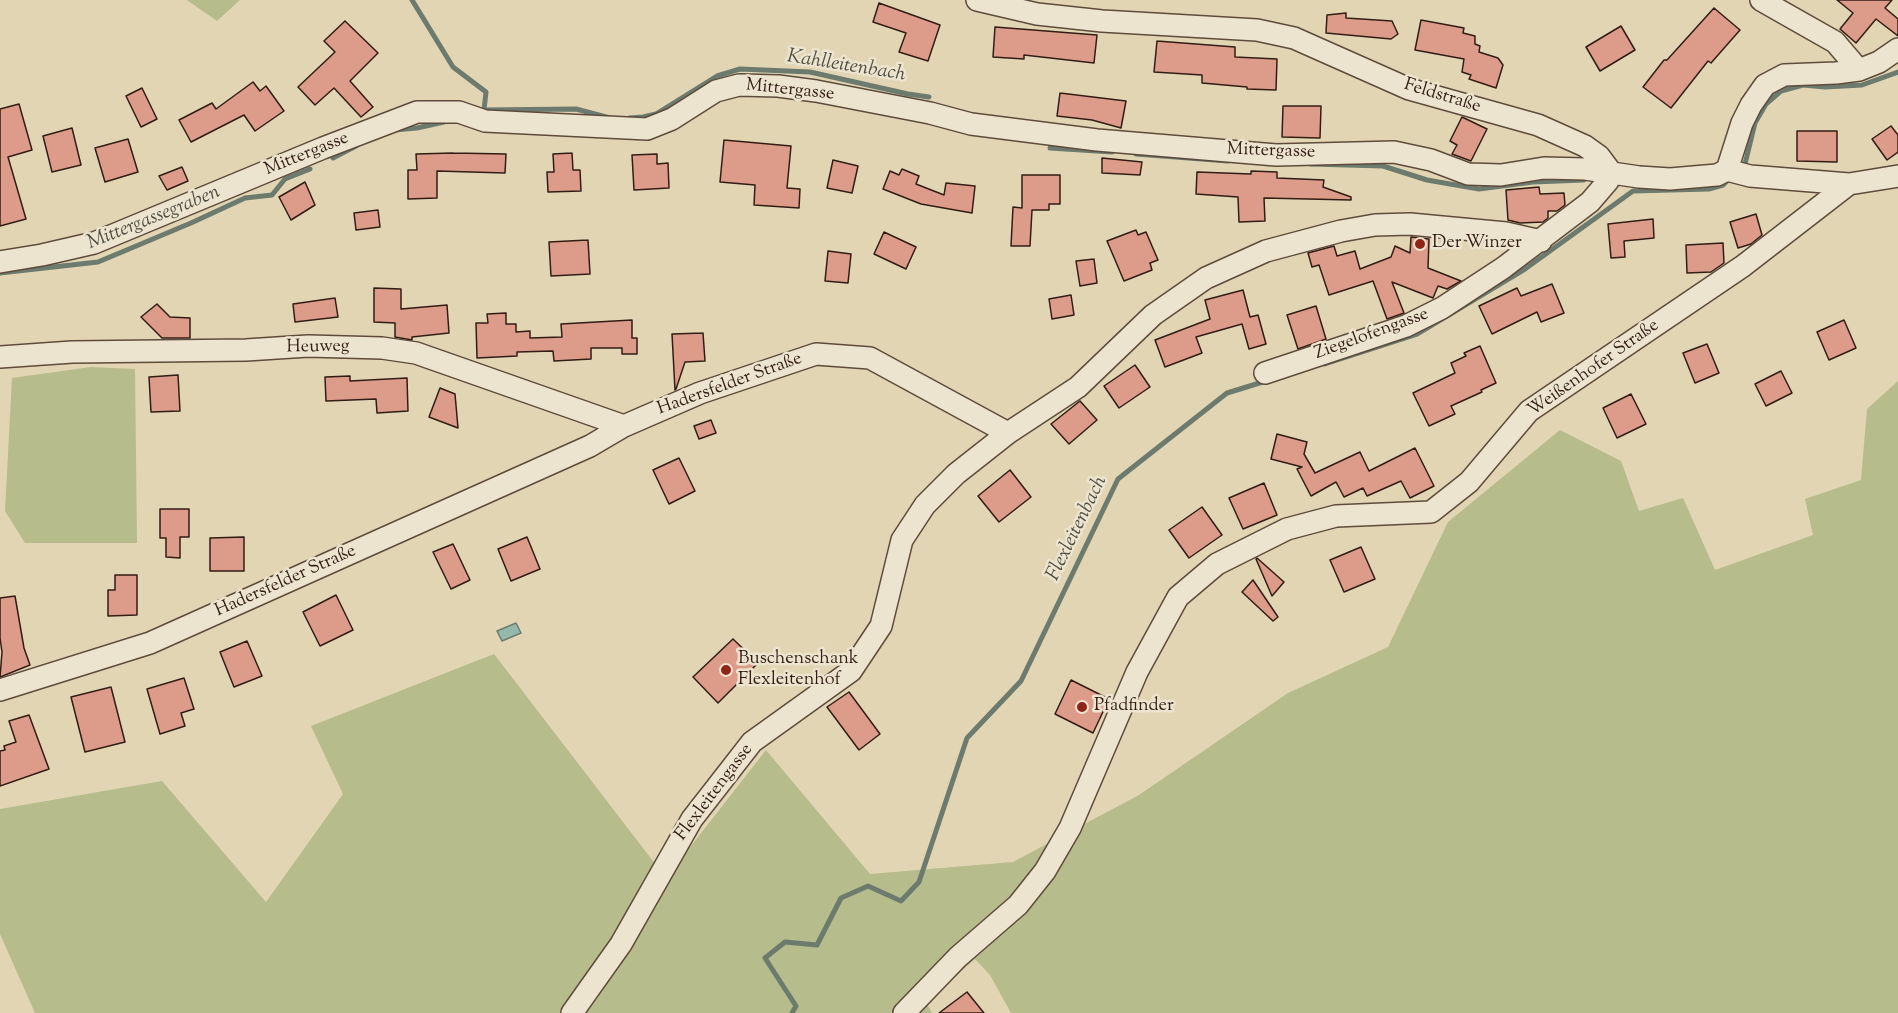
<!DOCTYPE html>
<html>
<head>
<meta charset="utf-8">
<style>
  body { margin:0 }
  canvas { display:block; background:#e1d5b3 }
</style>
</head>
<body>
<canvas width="1898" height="1013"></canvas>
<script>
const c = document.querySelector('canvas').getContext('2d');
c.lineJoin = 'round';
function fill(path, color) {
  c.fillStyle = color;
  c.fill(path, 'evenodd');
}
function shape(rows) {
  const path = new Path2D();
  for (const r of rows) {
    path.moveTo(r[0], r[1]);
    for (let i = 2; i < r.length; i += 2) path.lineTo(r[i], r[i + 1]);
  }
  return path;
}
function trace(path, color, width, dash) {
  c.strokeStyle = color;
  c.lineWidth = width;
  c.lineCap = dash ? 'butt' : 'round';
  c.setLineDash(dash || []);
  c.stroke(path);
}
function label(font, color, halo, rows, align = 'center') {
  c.font = font + ' "Sorts Mill Goudy",serif';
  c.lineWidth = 5;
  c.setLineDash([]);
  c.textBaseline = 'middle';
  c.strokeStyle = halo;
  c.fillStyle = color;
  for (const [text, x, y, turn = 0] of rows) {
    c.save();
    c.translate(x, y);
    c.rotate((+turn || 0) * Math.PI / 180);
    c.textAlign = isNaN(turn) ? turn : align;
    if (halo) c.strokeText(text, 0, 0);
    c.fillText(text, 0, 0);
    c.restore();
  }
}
fill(shape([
  [187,0,240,0,217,21],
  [91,367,135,369,137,543,25,543,5,511,12,378],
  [1898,381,1898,1013,1011,1013,990,975,975,959,926,1002,932,1013,35,1013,0,934,0,809,162,781,266,902,343,794,311,726,494,654,666,878,766,750,870,874,1013,862,1139,795,1288,693,1388,647,1448,522,1560,430,1621,461,1639,511,1683,498,1715,570,1813,535,1805,499,1861,480,1867,409]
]), '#b6bc8b');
const water = shape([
  [516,623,521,633,502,641,497,631,516,623]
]);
fill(water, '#94b9ac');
trace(water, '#6d7b6f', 1.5);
trace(shape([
  [412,0,453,67,486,92,484,110,576,109,610,118],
  [629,118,643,117,656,114,717,76,740,69,810,72,908,94,929,97],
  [394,130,417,128,444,122],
  [1050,148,1112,152],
  [1136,154,1228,161],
  [333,158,356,146],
  [1310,164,1383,166,1427,180,1479,189,1533,182,1584,180],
  [1742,167,1745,164,1755,123,1766,104,1781,91,1803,85,1825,87,1862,85,1898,72],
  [0,273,98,262,191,223,245,198,272,195,285,179,310,169],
  [1324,364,1417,334,1525,269,1633,191,1709,189,1723,185,1728,180],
  [792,1013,796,1006,765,958,785,942,817,945,841,898,868,886,901,901,919,882,967,738,1021,681,1118,479,1227,393,1266,381]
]), '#6d7b6f', 5);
const building = shape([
  [1837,0,1892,0,1885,8,1898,19,1898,36,1876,19,1856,43,1840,29,1853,13,1837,0],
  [879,3,940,25,928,61,899,52,906,33,873,22,879,3],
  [1714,8,1740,30,1711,63,1708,61,1671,108,1643,87,1664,60,1667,60,1714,8],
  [1346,13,1346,18,1392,21,1398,34,1391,39,1326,33,1327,15,1346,13],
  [1421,20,1464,28,1463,33,1475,36,1475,44,1480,46,1479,52,1498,58,1503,65,1496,88,1469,79,1471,75,1462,72,1464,59,1415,50,1421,20],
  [345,21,378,53,350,81,373,107,361,117,334,88,315,105,298,87,335,52,324,41,345,21],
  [1621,26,1635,50,1600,71,1586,47,1621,26],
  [995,27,1097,35,1094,63,1024,55,1024,59,993,57,995,27],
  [1157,41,1235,47,1235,57,1277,59,1276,90,1247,89,1247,87,1202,83,1202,75,1154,72,1157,41],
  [253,82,260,91,266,86,284,111,255,131,244,115,191,142,179,120,212,103,216,109,253,82],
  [142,88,157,119,141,127,126,96,142,88],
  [1060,93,1126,101,1121,128,1092,120,1057,116,1060,93],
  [19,104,32,150,8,157,26,219,0,226,0,109,19,104],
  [1283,106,1321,106,1320,138,1282,137,1283,106],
  [1462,117,1487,129,1471,161,1452,154,1457,145,1450,141,1462,117],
  [1891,126,1898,135,1898,152,1887,160,1872,139,1891,126],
  [72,128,81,165,52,172,43,136,72,128],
  [1797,131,1837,131,1837,162,1797,161,1797,131],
  [128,139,138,172,105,182,95,148,128,139],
  [724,140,791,146,787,188,800,189,799,208,754,205,755,185,720,182,724,140],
  [453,153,506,154,505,173,437,171,437,198,408,199,408,170,417,170,416,154,453,153],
  [572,153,573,170,580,170,581,191,548,192,547,172,554,172,553,154,572,153],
  [657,154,657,164,668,163,669,188,634,190,632,155,657,154],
  [1102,158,1142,162,1140,175,1102,173,1102,158],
  [833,160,858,166,852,193,827,188,833,160],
  [182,167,188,181,167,190,159,176,182,167],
  [902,169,919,176,916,184,944,195,946,183,975,186,972,213,921,204,883,189,890,171,899,175,902,169],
  [1251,171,1277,172,1277,178,1324,180,1323,187,1351,197,1351,200,1264,198,1265,221,1239,222,1238,197,1196,194,1197,172,1251,174,1251,171],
  [1022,175,1060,175,1060,204,1049,204,1049,210,1032,210,1030,246,1011,246,1013,207,1022,208,1022,175],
  [305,182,315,205,291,220,279,197,305,182],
  [1539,187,1540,194,1564,193,1565,205,1557,211,1548,211,1548,218,1543,222,1520,223,1508,220,1506,190,1539,187],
  [378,210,380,227,356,230,354,213,378,210],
  [1756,214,1762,235,1751,244,1738,248,1730,222,1756,214],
  [1653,219,1654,238,1624,241,1625,257,1611,258,1608,224,1653,219],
  [1136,230,1138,235,1146,232,1158,260,1150,263,1152,270,1124,281,1107,241,1136,230],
  [884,232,916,247,906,269,874,254,884,232],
  [1411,237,1429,239,1428,268,1461,281,1447,289,1438,286,1433,298,1392,282,1404,313,1387,319,1373,281,1329,295,1319,265,1312,267,1308,253,1334,246,1337,256,1355,251,1360,269,1391,257,1395,246,1410,253,1411,237],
  [588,240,590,274,551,276,549,242,588,240],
  [1723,243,1724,263,1711,272,1687,273,1686,245,1723,243],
  [828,251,851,254,848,283,825,281,828,251],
  [1094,259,1097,283,1080,286,1076,261,1094,259],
  [1552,284,1564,313,1541,322,1537,312,1492,334,1479,306,1517,288,1521,296,1552,284],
  [374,288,401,289,401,309,447,305,449,333,412,337,412,340,395,337,395,323,374,322,374,288],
  [1243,290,1250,317,1258,315,1266,344,1249,349,1242,324,1196,337,1202,353,1165,367,1155,340,1210,319,1205,300,1243,290],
  [1071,295,1074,315,1052,319,1049,299,1071,295],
  [335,298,338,317,295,322,293,304,335,298],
  [157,304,170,317,190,318,190,338,162,338,141,317,157,304],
  [1316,306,1326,339,1298,349,1287,315,1316,306],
  [506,313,506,324,516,324,516,332,530,331,530,338,562,337,561,324,632,320,632,338,637,338,637,354,622,354,622,348,591,348,591,359,554,361,553,351,517,352,517,356,477,358,476,323,488,323,487,314,506,313],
  [1844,320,1856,348,1829,360,1817,332,1844,320],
  [703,333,705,361,685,362,676,389,675,390,672,334,703,333],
  [1707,344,1719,373,1695,383,1683,353,1707,344],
  [1480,346,1496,383,1481,390,1482,392,1451,406,1455,414,1429,426,1413,393,1455,373,1451,363,1466,356,1464,353,1480,346],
  [1135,365,1150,387,1119,408,1104,386,1135,365],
  [1781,371,1792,393,1766,406,1755,384,1781,371],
  [178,375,180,411,151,412,149,377,178,375],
  [350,376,350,381,407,378,408,411,377,413,376,399,326,401,325,377,350,376],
  [440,388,455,394,458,428,429,417,440,388],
  [1631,394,1646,424,1617,438,1603,408,1631,394],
  [1080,401,1097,420,1069,444,1051,424,1080,401],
  [711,420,716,433,699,439,694,426,711,420],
  [1277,434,1307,442,1304,454,1315,473,1360,452,1369,471,1415,448,1434,486,1410,498,1401,481,1367,496,1363,488,1344,497,1336,482,1311,496,1297,469,1302,467,1271,459,1277,434],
  [679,458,695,491,669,504,653,470,679,458],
  [1010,470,1031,497,999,522,978,496,1010,470],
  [1264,483,1277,515,1243,529,1229,498,1264,483],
  [1202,507,1222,535,1189,558,1169,530,1202,507],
  [160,509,189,509,189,537,180,537,180,558,166,557,166,538,160,538,160,509],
  [244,537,244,571,210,571,210,538,244,537],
  [527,537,540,569,511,581,498,549,527,537],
  [453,544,470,580,451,589,433,552,453,544],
  [1361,547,1375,579,1344,592,1330,560,1361,547],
  [1257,558,1284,582,1272,596,1256,559,1257,558],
  [115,575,137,575,137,615,108,616,108,590,115,590,115,575],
  [1253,580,1278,617,1273,621,1242,592,1253,580],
  [336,595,353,630,320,646,303,612,336,595],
  [15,596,24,648,30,665,0,677,2,652,0,638,0,598,15,596],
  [733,639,758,663,718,703,693,677,733,639],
  [247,641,262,676,234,687,220,652,247,641],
  [184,678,194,709,181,713,185,726,160,734,147,689,184,678],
  [1071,680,1109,699,1093,733,1055,714,1071,680],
  [111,687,125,742,85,752,71,697,111,687],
  [849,692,880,734,859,750,827,707,849,692],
  [29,715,49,769,0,786,0,751,5,750,4,746,16,742,9,721,29,715],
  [967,992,984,1013,939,1013,967,992]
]);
fill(building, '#dd9c8a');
trace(building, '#321d14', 1.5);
const minor = shape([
  [977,0,1037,14,1102,21,1257,30,1294,38,1409,89,1538,125,1585,146,1599,156,1611,172],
  [1761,0,1835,42,1859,70],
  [1727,170,1742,123,1751,105,1765,85,1784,75,1836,73,1859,70,1879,62,1898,49],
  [0,262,42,255,94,243,323,148,417,112,459,112,485,121,647,129,672,119,716,91,739,85,778,86,816,91,930,113,971,124,1097,140,1276,155,1394,152,1431,160,1468,174,1501,175,1544,168,1585,169,1639,177,1670,179,1717,175,1727,170,1750,176,1849,184,1898,176],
  [0,357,72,352,246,350,308,346,382,348,416,353,624,426],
  [1265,373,1406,326,1442,308,1503,268,1590,202,1608,181,1611,172],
  [0,690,150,643,590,446,624,426,700,393,816,354,870,358,1008,433,1078,387,1153,315,1206,278,1266,251,1341,231,1375,225,1410,224,1506,233,1541,241],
  [572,1013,621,944,692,819,752,742,851,671,881,626,902,540,925,505,956,474,1008,433],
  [904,1013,958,957,1018,905,1045,871,1070,828,1137,672,1178,597,1217,564,1287,529,1336,516,1431,512,1469,482,1529,411,1743,266,1849,184]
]);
trace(minor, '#5e4b3c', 24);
trace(minor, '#ece4ce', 21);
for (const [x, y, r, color] of [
  [1420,244,6,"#8f2418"],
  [726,670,6,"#8f2418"],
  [1082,707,6,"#8f2418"]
]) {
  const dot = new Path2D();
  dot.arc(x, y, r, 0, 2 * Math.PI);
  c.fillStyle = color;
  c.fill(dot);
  trace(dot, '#ece4ce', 2);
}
label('18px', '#321d14', '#ece4ce', [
  ["Mittergasse",790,91,6],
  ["Feldstraße",1442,97,17],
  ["Mittergasse",1271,152,2],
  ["Mittergasse",307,155,-22],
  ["Ziegelofengasse",1372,335,-20],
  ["Heuweg",318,348,-1],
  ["Weißenhofer Straße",1594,369,-35],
  ["Hadersfelder Straße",730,385,-20],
  ["Hadersfelder Straße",286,582,-24],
  ["Flexleitengasse",715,793,-53]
]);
label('18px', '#321d14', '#ece4ce', [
  ["Der Winzer",1432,244],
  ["Buschenschank",738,660],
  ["Flexleitenhof",738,681],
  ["Pfadfinder",1094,707]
], 'left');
label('italic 20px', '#4f4c42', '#ece4ce', [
  ["Kahlleitenbach",846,67,9],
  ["Mittergassegraben",154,219,-22],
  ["Flexleitenbach",1078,529,-64]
]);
</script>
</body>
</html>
